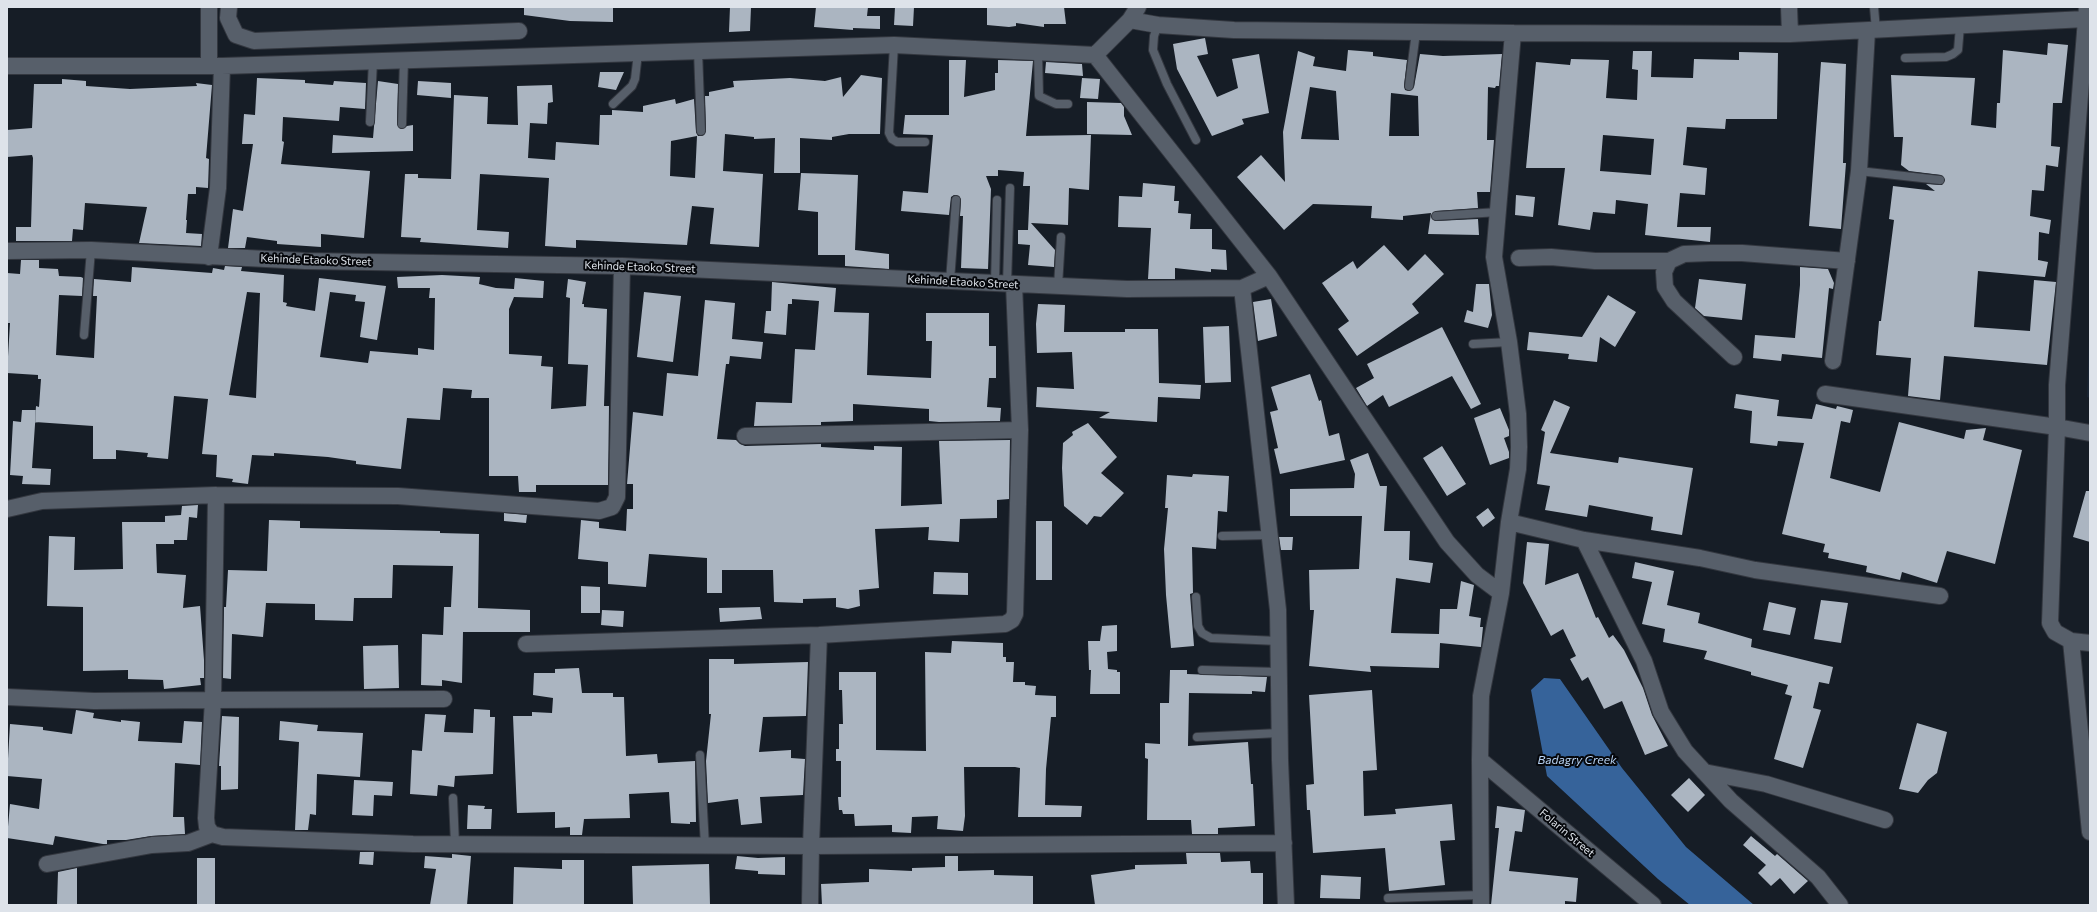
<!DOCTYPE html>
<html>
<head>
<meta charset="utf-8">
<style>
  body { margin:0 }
  #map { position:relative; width:2097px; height:912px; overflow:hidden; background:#161d26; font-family:Commissioner,sans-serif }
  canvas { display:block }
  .frame { position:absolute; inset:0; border:8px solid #dee3ea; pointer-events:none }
</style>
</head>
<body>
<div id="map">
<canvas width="2097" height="912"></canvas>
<div class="frame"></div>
</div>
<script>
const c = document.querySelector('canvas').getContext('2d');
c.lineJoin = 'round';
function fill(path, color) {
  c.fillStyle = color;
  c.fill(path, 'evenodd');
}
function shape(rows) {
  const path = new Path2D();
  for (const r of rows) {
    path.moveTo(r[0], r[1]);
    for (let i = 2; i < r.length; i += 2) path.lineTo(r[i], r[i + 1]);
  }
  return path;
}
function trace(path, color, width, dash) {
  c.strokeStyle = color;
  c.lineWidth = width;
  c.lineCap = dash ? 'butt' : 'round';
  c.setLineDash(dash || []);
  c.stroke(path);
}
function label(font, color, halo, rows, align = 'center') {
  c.font = font + ' Commissioner,sans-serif';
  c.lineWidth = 4;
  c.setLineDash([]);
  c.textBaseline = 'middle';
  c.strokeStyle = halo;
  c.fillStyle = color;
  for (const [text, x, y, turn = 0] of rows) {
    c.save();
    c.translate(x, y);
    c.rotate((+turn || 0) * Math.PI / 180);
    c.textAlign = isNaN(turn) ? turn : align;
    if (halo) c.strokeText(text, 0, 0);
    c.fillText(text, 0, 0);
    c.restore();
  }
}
fill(shape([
  [2090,309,2090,398,2087,397]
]), '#1a2533');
fill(shape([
  [1544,678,1560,679,1622,768,1686,847,1754,905,1690,905,1658,879,1547,776,1531,690]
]), '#36639a');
fill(shape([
  [524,7,613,7,613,22,570,21,524,15],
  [730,7,751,7,750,31,729,32],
  [816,7,868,7,867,16,880,16,880,29,853,28,853,30,814,27],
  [895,7,914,7,913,26,894,25],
  [987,7,1064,7,1066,24,1044,24,1044,27,1016,23,1016,26,1009,27,987,25],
  [1205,38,1208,54,1197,56,1217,97,1238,88,1232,59,1259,54,1269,113,1242,119,1244,124,1212,136,1177,69,1173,44],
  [2048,43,2068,45,2062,103,2053,103,2051,146,2060,147,2058,167,2046,165,2044,191,2032,190,2030,216,2051,220,2049,234,2039,232,2038,260,2048,262,2045,277,1978,271,1974,327,2030,331,2034,280,2056,282,2047,365,1944,356,1940,400,1908,396,1911,358,1876,355,1879,321,1881,321,1894,220,1889,219,1893,186,1935,191,1926,184,1942,185,1945,180,1941,175,1909,171,1901,165,1903,137,1894,137,1891,75,1975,78,1971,125,1996,128,1997,103,2000,103,2003,50,2047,55],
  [1348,50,1373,52,1373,56,1407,60,1404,86,1405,90,1409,91,1414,87,1420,54,1443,56,1502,54,1499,86,1496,86,1495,88,1488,87,1487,140,1494,140,1490,192,1477,192,1478,208,1436,211,1431,216,1432,219,1436,221,1478,219,1479,235,1428,234,1431,213,1403,216,1403,220,1371,218,1372,206,1313,204,1284,230,1237,177,1261,155,1285,182,1283,132,1298,51,1315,57,1313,66,1346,71],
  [1310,87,1336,91,1339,140,1301,139],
  [1391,93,1418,96,1419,136,1389,136],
  [1633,51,1652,51,1651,77,1693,78,1694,59,1739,60,1739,52,1778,53,1777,119,1726,119,1725,129,1687,127,1683,165,1707,168,1705,195,1680,193,1677,227,1711,227,1710,242,1645,235,1648,204,1616,200,1615,214,1593,212,1590,230,1558,225,1565,168,1526,168,1536,62,1570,65,1571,59,1609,60,1606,98,1637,100,1638,70,1632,69],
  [1603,135,1654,139,1651,175,1600,171],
  [949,60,966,60,964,97,995,90,995,73,998,73,998,60,1033,61,1026,136,1091,135,1089,190,1069,188,1068,225,1031,223,1055,250,1054,267,1028,265,1030,245,1018,244,1018,230,1028,230,1030,186,1023,186,1024,172,998,170,998,176,986,176,991,189,988,269,961,268,963,216,960,216,961,200,959,196,954,195,951,197,949,215,901,211,903,191,928,193,933,135,903,134,905,115,949,115],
  [1046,62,1082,64,1083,76,1045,73],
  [1821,62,1846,64,1843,163,1846,163,1841,229,1809,226],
  [600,72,624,72,616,90,598,87],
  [861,75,882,78,880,134,849,134,832,137,832,140,800,138,800,173,774,173,775,138,754,139,754,137,725,134,723,171,763,174,759,247,710,244,714,208,692,206,687,245,576,240,576,248,545,246,549,178,480,174,477,230,509,232,508,248,420,242,421,238,401,237,405,174,418,174,418,178,451,179,454,95,488,97,487,124,518,125,517,86,552,85,553,102,548,103,547,124,530,123,528,158,555,160,556,142,599,145,600,115,612,115,612,110,643,112,643,106,675,99,676,104,694,99,696,132,698,136,702,136,706,131,705,96,709,96,709,92,734,87,733,81,790,78,825,81,841,77,843,97],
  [697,136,695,178,670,176,671,141],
  [257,78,305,80,305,83,333,85,334,81,366,83,365,109,340,107,339,121,283,117,282,141,284,142,281,164,370,171,364,238,321,234,321,247,277,244,277,241,247,237,245,248,228,248,233,209,243,211,253,144,242,144,244,114,255,115],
  [1082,78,1100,79,1098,99,1080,98],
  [62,79,86,81,86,86,130,89,197,86,196,83,212,85,206,158,209,159,208,188,196,187,196,194,188,194,186,220,187,220,186,233,202,234,201,246,139,243,147,207,85,203,83,230,73,229,72,241,16,241,16,227,31,227,33,158,32,155,7,157,7,130,32,128,34,84,62,84],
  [378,81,398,84,397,124,401,129,407,126,413,125,413,151,332,153,333,135,373,138],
  [418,81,451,83,451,98,417,95],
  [1087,102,1121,103,1124,107,1124,116,1132,135,1087,134],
  [801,173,858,175,855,250,889,254,889,269,845,266,845,255,818,255,818,212,798,210],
  [1143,183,1175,186,1174,201,1179,201,1178,213,1191,214,1190,229,1212,229,1212,249,1226,250,1227,270,1211,269,1211,272,1175,268,1175,279,1148,279,1151,228,1118,227,1119,196,1142,197],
  [1516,195,1535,197,1533,217,1515,215],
  [1384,245,1408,271,1425,254,1444,274,1412,304,1419,313,1357,356,1338,329,1349,321,1322,283,1353,261,1357,269],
  [21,260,39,260,39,268,58,269,59,276,81,277,83,278,82,296,59,295,56,355,94,358,97,296,93,296,94,279,131,282,132,267,212,273,213,268,224,270,225,266,242,267,241,271,284,275,283,302,287,303,286,306,315,311,319,278,386,286,377,340,360,337,365,302,355,301,356,295,330,292,320,357,368,363,370,351,418,355,418,348,434,350,435,298,429,298,430,288,398,288,397,277,442,275,480,277,479,284,496,288,514,289,515,278,544,281,543,298,514,297,509,309,509,354,542,356,541,366,553,367,551,409,586,406,588,365,568,364,570,298,566,297,568,279,586,282,582,304,584,304,584,307,607,309,604,406,609,406,608,485,536,485,536,492,519,492,518,476,489,476,489,398,471,398,472,390,443,388,440,420,407,418,401,469,356,464,356,461,328,457,274,453,274,456,252,455,248,484,232,482,233,479,216,477,217,455,202,454,208,399,174,396,168,459,147,457,148,453,116,450,116,459,93,459,93,426,35,422,36,406,39,407,41,379,38,379,38,375,7,373,10,323,7,323,7,273,20,274],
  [247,292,260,293,256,398,229,395],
  [1800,267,1828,269,1834,283,1833,289,1829,288,1822,358,1782,354,1781,361,1753,358,1755,335,1795,338,1800,285],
  [1699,279,1746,284,1742,320,1704,316,1695,308],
  [772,282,836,288,834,312,869,313,867,375,931,378,932,341,926,341,926,313,989,313,989,346,996,346,996,378,989,378,987,407,1001,408,1000,421,939,422,929,421,929,409,853,404,853,421,821,422,821,425,754,426,756,402,792,403,795,349,815,350,819,301,792,299,792,304,788,304,786,335,764,333,766,311,771,311],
  [1476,284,1489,284,1492,315,1488,328,1464,322,1467,310,1473,312],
  [644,292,681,296,673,362,637,357],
  [1608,295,1636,312,1615,347,1600,337,1597,362,1568,359,1569,354,1527,350,1529,332,1582,337],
  [1271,299,1277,336,1258,341,1253,302],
  [705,300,735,303,732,339,763,342,761,359,730,356,729,364,726,364,717,439,736,440,740,444,745,446,821,444,821,447,874,450,874,446,902,447,901,506,942,504,939,441,1010,440,1009,499,997,500,997,518,960,519,959,542,928,540,929,527,875,529,879,588,859,590,860,606,848,609,836,607,836,598,803,599,803,603,774,602,773,570,722,570,722,593,707,593,707,558,649,554,646,587,608,584,608,562,578,559,581,520,599,522,599,528,626,531,627,509,633,509,633,484,627,484,633,412,663,416,667,373,698,376],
  [1038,304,1065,305,1064,332,1125,332,1125,329,1158,329,1159,383,1201,385,1200,399,1158,397,1157,422,1099,418,1110,412,1036,407,1037,387,1074,389,1072,352,1037,353,1036,324],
  [1229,326,1231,382,1205,383,1203,327],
  [1442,327,1481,404,1471,409,1452,376,1389,407,1383,395,1367,406,1356,388,1374,378,1367,364],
  [1310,374,1319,401,1321,400,1329,436,1339,433,1345,460,1280,474,1274,449,1278,448,1270,412,1278,410,1271,387],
  [1736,394,1779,400,1777,416,1812,419,1816,404,1836,409,1837,406,1853,410,1850,423,1841,421,1830,478,1880,492,1899,422,1964,439,1966,430,1986,428,1983,440,2022,450,1995,564,1947,551,1937,583,1902,572,1900,580,1866,572,1867,566,1828,558,1829,553,1823,552,1825,544,1782,534,1804,443,1778,441,1777,446,1750,443,1752,411,1734,408],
  [1554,400,1570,407,1550,453,1618,463,1619,457,1693,468,1682,535,1651,530,1653,517,1589,505,1587,517,1545,510,1550,486,1537,484,1545,432,1541,430],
  [1500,408,1509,430,1509,436,1504,438,1509,452,1509,458,1490,465,1474,418],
  [22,410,36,410,32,468,51,469,50,485,22,484,23,476,10,475,13,421,21,422],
  [1088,423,1117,457,1101,473,1124,493,1101,517,1094,516,1087,525,1064,506,1062,468,1063,443,1073,435,1072,432],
  [1442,446,1466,484,1447,496,1423,458],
  [1368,453,1380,486,1387,486,1384,531,1410,531,1409,560,1433,563,1430,583,1396,578,1391,633,1439,634,1440,609,1457,609,1461,581,1474,585,1469,616,1481,618,1480,627,1483,627,1481,647,1440,643,1439,668,1370,666,1371,672,1309,666,1314,610,1310,610,1309,570,1359,569,1362,516,1290,516,1290,489,1354,488,1355,474,1350,460],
  [1193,474,1229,476,1227,512,1218,511,1216,549,1192,547,1193,593,1190,594,1194,646,1171,648,1166,595,1164,549,1168,508,1165,508,1167,475,1192,477],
  [2086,491,2090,491,2090,542,2073,537],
  [198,505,197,518,189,517,187,540,174,540,174,544,156,544,157,573,186,575,183,608,200,606,204,660,204,678,200,678,201,685,164,689,163,680,128,679,128,670,83,671,83,607,47,606,49,536,75,537,74,570,123,569,122,522,165,522,165,516,181,515,182,506],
  [1488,508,1495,518,1483,527,1476,517],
  [504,513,527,515,526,523,504,521],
  [269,520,300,521,300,528,440,531,440,533,479,534,478,608,530,610,530,632,463,632,462,683,442,680,442,686,421,685,422,634,443,635,444,607,451,607,453,566,393,565,392,598,354,598,353,621,315,620,315,604,266,603,263,637,232,634,231,679,223,678,224,607,226,607,228,570,267,571],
  [1036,521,1052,521,1052,580,1036,580],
  [1279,537,1293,537,1292,550,1281,550],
  [1527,542,1549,544,1545,585,1578,573,1596,618,1598,617,1609,638,1613,635,1624,650,1643,688,1652,715,1668,746,1645,755,1622,701,1604,709,1588,677,1582,681,1570,659,1576,656,1563,629,1551,636,1523,583],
  [1635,562,1674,571,1667,605,1700,613,1698,623,1752,639,1751,647,1833,667,1829,684,1819,682,1813,708,1821,710,1803,768,1774,759,1792,696,1785,694,1788,685,1751,675,1751,672,1704,659,1707,651,1663,642,1665,629,1642,624,1652,582,1632,578],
  [934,572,968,573,968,595,933,594],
  [581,586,600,587,600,613,581,613],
  [1821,600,1848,603,1841,643,1814,639],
  [1769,602,1796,608,1790,635,1763,630],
  [760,607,762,619,720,622,719,608],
  [602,610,624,611,623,627,601,625],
  [1117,625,1117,651,1107,652,1108,669,1117,670,1117,672,1120,672,1120,694,1090,694,1091,670,1089,670,1088,641,1100,641,1102,626],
  [952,641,1003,643,1003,657,1006,657,1006,662,1014,662,1013,682,1025,682,1025,685,1036,686,1035,695,1056,696,1056,717,1051,717,1046,769,1045,805,1082,806,1081,817,1018,817,1020,768,1015,767,964,767,965,816,963,831,937,829,938,816,912,817,911,833,892,832,892,825,855,826,854,814,843,814,842,810,839,810,838,797,841,797,841,761,836,761,836,749,839,749,839,724,843,724,842,690,839,690,839,672,876,672,876,750,926,751,925,652,951,653],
  [398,645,399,688,364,689,363,646],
  [709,659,734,659,734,664,808,662,806,716,763,717,759,752,791,750,791,758,805,759,803,795,760,797,762,823,741,825,738,799,708,803,706,761,711,714,709,714],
  [579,668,582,693,613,693,613,697,624,697,626,756,657,754,658,763,695,761,696,822,690,822,690,824,671,823,669,792,629,794,630,818,584,819,582,835,570,835,570,827,555,828,555,812,517,813,513,716,532,716,532,712,552,713,553,698,533,695,534,673,555,673,555,669],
  [1170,670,1187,670,1187,674,1267,677,1265,692,1252,691,1252,694,1189,693,1188,746,1248,742,1251,784,1253,784,1255,826,1218,828,1218,834,1192,834,1191,820,1147,820,1148,759,1145,758,1145,743,1160,744,1160,703,1169,703],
  [1372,690,1377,770,1363,771,1364,816,1396,814,1395,809,1452,804,1455,840,1440,841,1445,885,1389,891,1385,848,1313,853,1310,810,1307,810,1306,785,1314,784,1309,695],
  [474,709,490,710,490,717,495,717,493,774,455,776,454,787,438,785,437,796,410,794,412,750,422,751,425,714,446,715,444,732,473,733],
  [76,710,94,713,93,718,121,722,121,720,140,722,138,741,182,743,184,721,202,722,200,765,175,763,173,817,184,817,185,834,151,836,126,840,107,840,107,844,103,844,55,836,53,845,7,838,10,804,39,809,42,779,7,776,10,724,43,727,43,730,72,734],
  [222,716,239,717,238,789,221,790,221,766,219,766],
  [280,721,318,725,317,731,363,733,360,777,317,774,316,815,310,814,308,830,295,830,299,742,279,740],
  [1917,723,1947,732,1937,773,1928,780,1918,793,1899,789],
  [1689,778,1705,795,1688,812,1671,795],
  [354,780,393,782,392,796,374,795,373,816,352,815],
  [468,805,485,806,484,809,492,809,491,829,467,829],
  [1497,806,1525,810,1522,832,1515,831,1509,871,1578,878,1576,902,1565,901,1565,905,1491,905,1499,828,1495,828],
  [1751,836,1775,856,1777,854,1808,881,1794,894,1780,878,1771,886,1758,873,1766,865,1743,845],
  [360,852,374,852,373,865,359,864],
  [1186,853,1220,853,1221,862,1250,861,1251,873,1263,873,1263,905,1095,905,1091,875,1135,869,1135,865,1187,864],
  [452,854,471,856,467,905,430,905,436,869,424,868,425,856,452,858],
  [737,856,758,858,785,857,785,875,758,874,758,871,735,869],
  [945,856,958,856,958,871,994,870,994,875,1033,876,1033,905,822,905,821,884,869,882,869,869,912,871,912,868,945,867],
  [197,858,215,858,215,905,197,905],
  [562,860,584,860,584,905,513,905,514,867,562,869],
  [709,864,710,905,633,905,632,866],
  [77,868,77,905,57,905,58,872],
  [1321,875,1361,877,1360,899,1320,898]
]), '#abb5c1');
const service = shape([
  [1874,7,1876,30],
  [1158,25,1154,36,1153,50,1167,84,1196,140],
  [894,45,889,133,892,139,897,142,925,142],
  [698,51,701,131],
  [1038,52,1039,96,1056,104,1068,104],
  [1905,58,1946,57,1953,54,1958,50,1960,26],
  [1409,86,1416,32],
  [613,104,632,86,635,79,638,53],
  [370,122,373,61],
  [402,124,404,60],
  [1859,171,1940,180],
  [1436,216,1498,212],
  [950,281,956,200],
  [995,283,997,200],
  [1007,284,1010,188],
  [1058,286,1061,237],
  [84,335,91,250],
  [1473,344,1509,342],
  [1222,536,1270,535],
  [1196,597,1198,626,1202,633,1211,638,1278,641],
  [1202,670,1278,672],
  [1197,737,1279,733],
  [700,755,705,846],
  [453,798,455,844],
  [1388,898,1481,895]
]);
const minor = shape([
  [209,7,209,65],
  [229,7,228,18,236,35,254,41,519,31],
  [1789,7,1790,34],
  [2087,7,2057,385,2057,427,2090,433],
  [1130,20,1158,25,1234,30,1513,33,1790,34,2085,19],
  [1095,55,1130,20,1138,7],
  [7,66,222,66,894,45,1095,55,1269,276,1447,542,1477,575,1501,593],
  [7,251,91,250,305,261,622,266,1127,289,1242,288,1269,276],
  [209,257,218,188,222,66],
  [1519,258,1551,257,1595,261,1669,261],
  [1242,288,1278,610,1280,760,1286,905],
  [1734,357,1674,301,1665,287,1664,272,1669,261,1684,254,1710,253,1742,253,1847,261],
  [1833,361,1859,171,1867,31],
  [1825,394,2057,427,2050,623,2055,632,2071,641,2090,643],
  [745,436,1020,430],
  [7,509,42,501,216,495,398,496,599,511,612,507,617,497,622,266],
  [1509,522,1584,540,1700,558,1755,570,1940,596],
  [1584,540,1644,661,1661,712,1685,751,1731,801,1818,877,1840,905],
  [2071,641,2090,832],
  [526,644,819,635,1005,624,1012,620,1015,614,1020,430,1014,284],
  [7,697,94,701,213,700,216,495],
  [444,699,213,700,206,818,207,827,212,834,223,837,413,844,811,846,1284,843],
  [1480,760,1653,905],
  [1704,772,1766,784,1885,820],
  [47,864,152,845,188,843,212,834],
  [810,905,811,846,819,635],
  [1481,905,1480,760,1481,696,1501,593,1509,522,1518,469,1519,447,1518,414,1509,342,1494,257,1513,33]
]);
trace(service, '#33373f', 10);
trace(minor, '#33373f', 18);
trace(service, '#575f6a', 8);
trace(minor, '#575f6a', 16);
label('11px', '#dee3ea', '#05070b', [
  ["Kehinde Etaoko Street",316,260,2],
  ["Kehinde Etaoko Street",640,267,2],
  ["Kehinde Etaoko Street",963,282,3],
  ["Folarin Street",1567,833,40]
]);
label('italic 12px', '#b7d1f1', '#05070b', [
  ["Badagry Creek",1577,760]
]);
</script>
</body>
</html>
